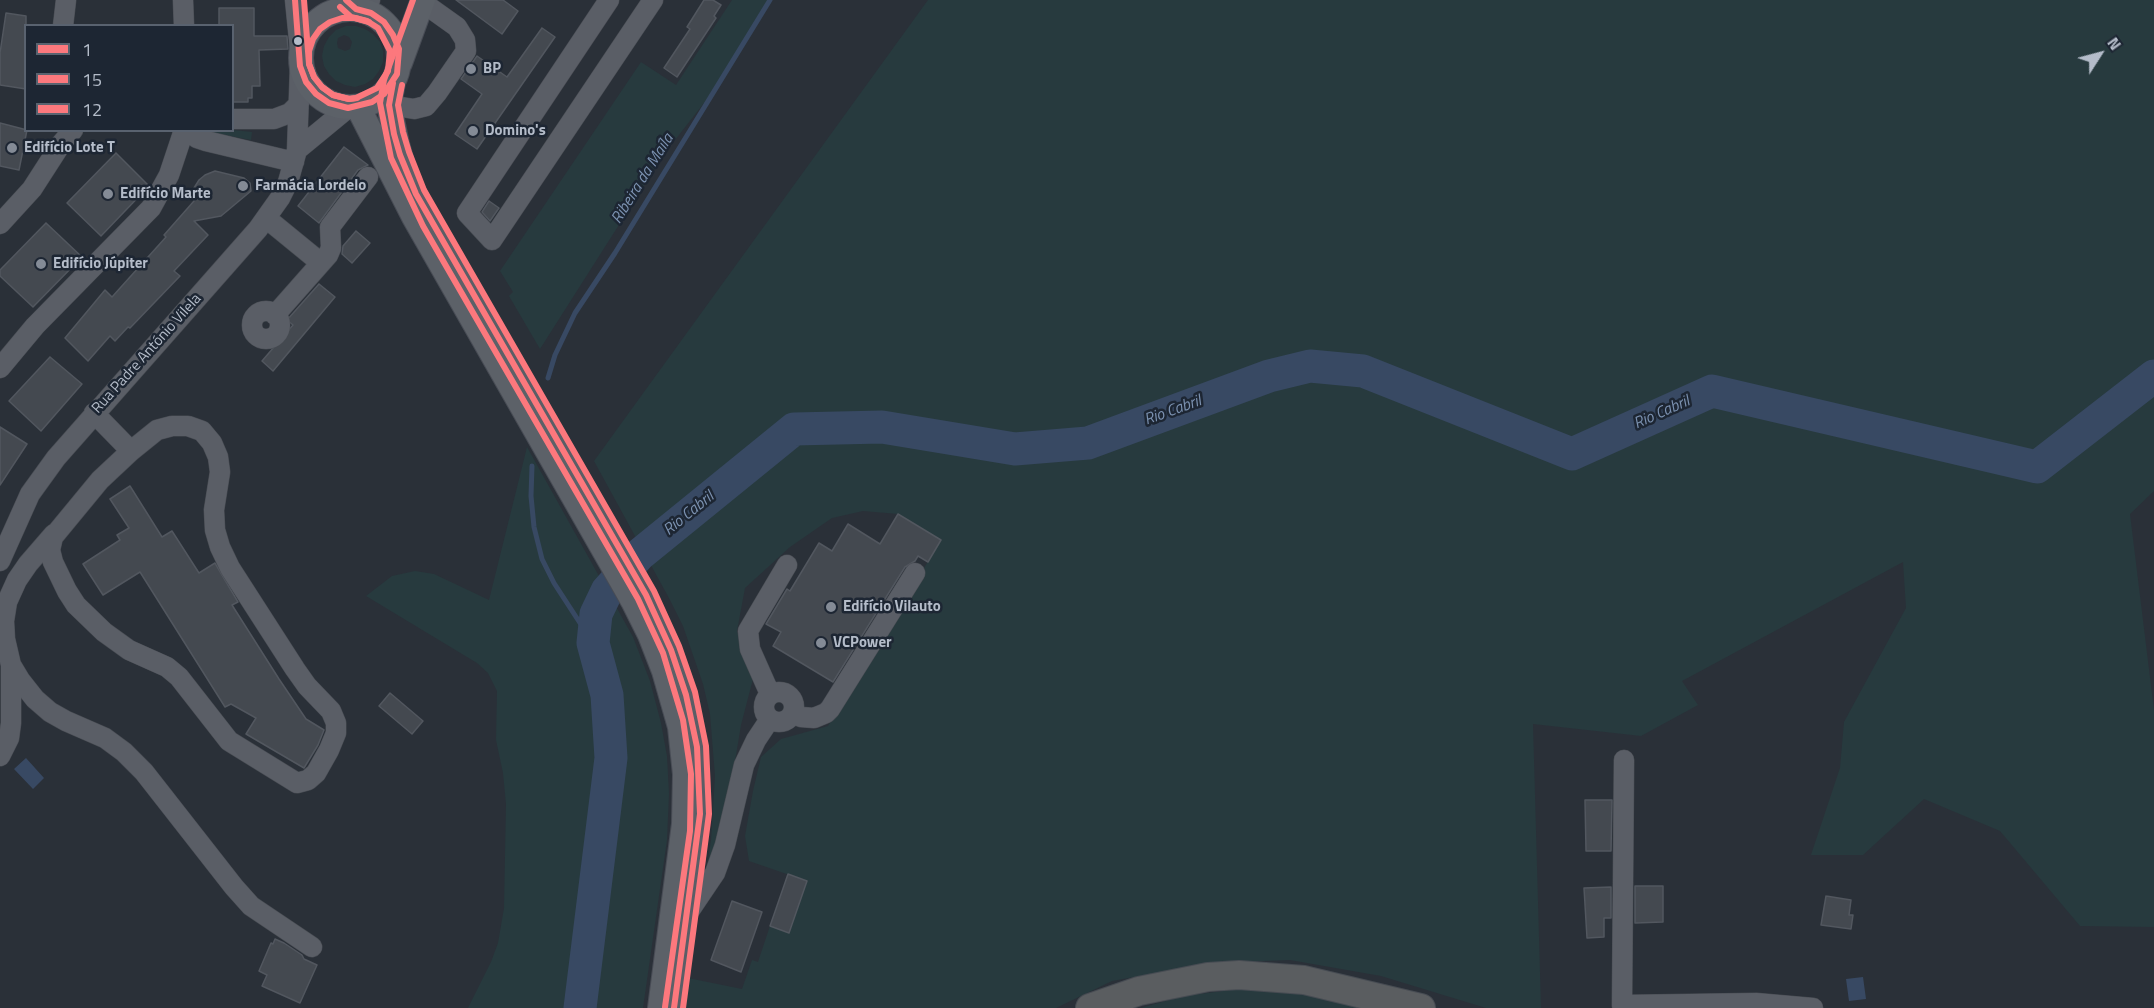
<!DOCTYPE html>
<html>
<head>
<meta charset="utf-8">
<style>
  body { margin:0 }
  #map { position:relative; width:2154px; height:1008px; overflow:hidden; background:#2a3038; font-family:"Titillium Web",sans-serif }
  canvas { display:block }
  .legend { position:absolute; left:24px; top:24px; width:210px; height:108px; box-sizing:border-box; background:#1d2633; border:2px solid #59626f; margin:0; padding:8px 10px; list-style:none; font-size:18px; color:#b4bcc9 }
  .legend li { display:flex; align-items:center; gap:12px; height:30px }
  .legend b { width:30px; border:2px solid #59626f }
  .north { position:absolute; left:2070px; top:24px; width:60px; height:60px; -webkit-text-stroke:4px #1d2633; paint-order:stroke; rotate:54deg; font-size:16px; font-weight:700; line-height:24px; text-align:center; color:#b4bcc9 }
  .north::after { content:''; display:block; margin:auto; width:21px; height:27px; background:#b4bcc9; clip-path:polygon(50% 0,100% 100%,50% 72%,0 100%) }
</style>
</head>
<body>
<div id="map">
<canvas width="2154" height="1008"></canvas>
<ul class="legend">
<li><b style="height:8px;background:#fc787d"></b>1</li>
<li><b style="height:8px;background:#fc787d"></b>15</li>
<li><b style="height:8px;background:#fc787d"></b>12</li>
</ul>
<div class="north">N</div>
</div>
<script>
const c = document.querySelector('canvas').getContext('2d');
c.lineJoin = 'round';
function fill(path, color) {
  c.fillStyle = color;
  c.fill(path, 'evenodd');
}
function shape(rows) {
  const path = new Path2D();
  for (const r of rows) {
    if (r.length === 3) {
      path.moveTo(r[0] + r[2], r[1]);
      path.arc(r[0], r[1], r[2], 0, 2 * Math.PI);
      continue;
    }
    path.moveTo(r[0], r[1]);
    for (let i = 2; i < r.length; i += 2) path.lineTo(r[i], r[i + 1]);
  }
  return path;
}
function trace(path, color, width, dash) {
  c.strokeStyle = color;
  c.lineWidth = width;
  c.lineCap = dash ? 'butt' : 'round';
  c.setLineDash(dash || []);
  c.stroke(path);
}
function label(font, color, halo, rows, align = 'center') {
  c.font = font + ' "Titillium Web",sans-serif';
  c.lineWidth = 5;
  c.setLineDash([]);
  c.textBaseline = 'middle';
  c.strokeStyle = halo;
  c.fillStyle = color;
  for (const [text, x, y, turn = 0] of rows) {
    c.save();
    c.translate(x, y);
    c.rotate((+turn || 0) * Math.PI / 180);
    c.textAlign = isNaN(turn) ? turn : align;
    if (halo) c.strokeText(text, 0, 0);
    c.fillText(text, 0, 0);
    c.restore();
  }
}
fill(shape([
  [732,0,770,0,722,80,664,154,540,349,509,296,513,292,500,271,641,62,676,85],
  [928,0,2154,0,2154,491,2130,514,2154,710,2154,927,2080,926,2000,831,1924,799,1863,855,1811,855,1840,768,1844,722,1906,608,1903,562,1682,681,1698,705,1641,736,1533,724,1541,1008,1486,1008,1381,976,1290,960,1212,963,1112,981,1056,1008,681,1008,688,978,742,989,752,960,758,962,770,926,789,932,807,881,749,861,745,836,753,791,761,757,781,739,828,726,941,540,898,514,863,511,832,518,790,547,745,588,737,631,753,679,741,725,728,804,704,886,711,840,715,776,710,714,703,684,683,626,670,600,594,461],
  [346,26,356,26,365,29,373,34,380,42,383,51,383,62,379,71,373,79,365,84,355,87,345,85,336,81,329,74,324,66,322,56,324,46,329,37,336,30],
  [344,35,349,37,352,42,350,49,345,51,338,48,337,43,338,38],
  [233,130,252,132,251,140,207,132,208,131],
  [527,447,633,637,650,681,661,723,667,756,669,794,667,840,643,1008,468,1008,491,962,498,943,504,908,506,804,503,773,496,740,497,691,488,673,477,663,366,596,392,576,415,571,434,574,489,600],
  [1248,988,1340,997,1376,1008,1141,1008,1183,996]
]), '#273a3e');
fill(shape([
  [26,758,44,778,33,789,14,769],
  [1863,977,1866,999,1849,1001,1846,979]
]), '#384963');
trace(shape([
  [548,378,555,355,575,313,615,253,770,0],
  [532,466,531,496,534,527,542,559,554,583,593,643]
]), '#384963', 5);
trace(shape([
  [580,1008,611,758,607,695,593,643,596,614,607,591,639,555,794,429,882,427,1015,449,1088,443,1269,376,1310,366,1363,371,1572,454,1712,391,2037,467,2154,376]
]), '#384963', 33);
const building = shape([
  [456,0,503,0,518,11,502,34,456,0],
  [704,0,713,0,721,5,714,16,716,18,677,77,664,68,690,29,687,27,704,0],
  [219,8,254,8,254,36,287,36,288,49,259,50,260,86,252,86,252,98,248,98,248,102,232,102,232,26,219,26,219,8],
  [6,13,26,16,26,89,0,85,0,53,6,13],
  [542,28,555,37,477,149,455,134,482,94,461,79,477,56,507,77,542,28],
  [0,123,27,130,19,170,0,166,0,123],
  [344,147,368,165,358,170,319,223,298,206,344,147],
  [116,153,149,186,101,236,67,203,116,153],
  [215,171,244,178,250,183,251,191,221,216,194,221,208,235,174,271,180,276,130,328,128,327,115,341,110,336,88,361,65,338,105,290,112,297,166,237,164,235,194,201,194,188,199,180,205,175,215,171],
  [489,201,499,208,490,221,482,212,489,201],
  [46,223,82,257,33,307,0,276,0,270,46,223],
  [356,231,370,243,352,263,342,254,343,246,356,231],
  [319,284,335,297,273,371,262,361,293,325,287,320,319,284],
  [50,357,82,384,41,431,9,401,50,357],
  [0,427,27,444,0,485,0,427],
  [130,486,162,537,172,531,199,573,215,563,238,602,232,605,279,679,306,719,324,730,318,745,304,768,246,734,256,718,231,704,225,707,140,572,103,595,83,564,120,540,117,535,129,528,110,499,130,486],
  [898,514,941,540,928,562,918,556,915,561,905,567,833,682,773,646,781,632,766,624,787,589,790,591,819,543,832,551,848,524,880,544,898,514],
  [390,693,423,721,412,734,379,706,390,693],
  [1585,800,1612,800,1611,851,1586,851,1585,800],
  [788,874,807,881,789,933,770,926,788,874],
  [1635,886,1663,886,1663,922,1635,923,1635,886],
  [1611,887,1611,918,1604,918,1604,937,1587,938,1584,888,1611,887],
  [1826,896,1851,900,1849,915,1853,915,1851,929,1821,925,1826,896],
  [732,901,762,912,741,972,711,960,732,901],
  [275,939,284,943,302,955,304,959,317,965,300,1003,262,986,267,975,259,971,271,943,273,944,275,939]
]);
fill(building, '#444950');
trace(building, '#52575f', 1.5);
const minor = shape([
  [183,0,184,26],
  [295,0,300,50],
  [609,0,467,213,492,240,653,0],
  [356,9,370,0],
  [63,26,66,0],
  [389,105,414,109,426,106,437,93,466,51,465,40,457,27,422,2],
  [232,119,274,119,290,113,299,104],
  [187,130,197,138,206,141,294,162],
  [297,150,348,108],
  [402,162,431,222,646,595,671,650,686,695,697,747,700,814,695,862,674,1008],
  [266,218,321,263],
  [0,224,32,189,61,144,73,130],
  [266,325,14],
  [275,315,328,255,331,248,330,227,368,177],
  [0,368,35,326,151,208,169,175,184,130],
  [94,413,131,451,157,430,172,426,188,426,202,431,212,443,218,457,220,472,214,510,215,530,220,547,230,568,295,669,307,686,331,711,336,723,336,733,329,750,316,773,308,780,297,783,229,741,179,677,167,667,129,650,104,632,76,605,67,591,53,562,50,550,53,537,100,480,131,451],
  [54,534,28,564,17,580,7,602,4,621,5,639,11,665,20,680,35,699,50,712,66,721,105,738,124,752,144,772,234,887,251,906,312,947],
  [0,561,30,494,56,458,258,229,280,198,288,182,297,150,300,66],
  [779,707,15],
  [770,694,750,649,748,631,787,565],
  [793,714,801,717,814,718,826,713,830,709,915,573],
  [0,756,9,738,11,723,11,665],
  [1624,760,1622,1005,1756,1003,1813,1008],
  [688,913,715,873,725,845,744,765,756,740,770,719]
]);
const major = shape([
  [350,58,49],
  [400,63,423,0],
  [393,83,389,105,397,144,406,177],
  [358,107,414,217,633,601,650,635,664,671,680,727,685,774,684,824,660,1008]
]);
const highway = shape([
  [1090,1008,1139,991,1208,977,1239,975,1304,980,1421,1008]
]);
trace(minor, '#484c53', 21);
trace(major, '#484c55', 26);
trace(highway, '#474c53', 30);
trace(minor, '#5a5e66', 20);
trace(major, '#5c6168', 24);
trace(highway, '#5a5d60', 28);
trace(shape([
  [295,0,300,66,306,82,316,94,329,103,348,108,372,102,384,94,397,74,399,49,393,35,384,22,371,13,356,9,346,0],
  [393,83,389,105,394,134,400,155,416,194,646,595,671,650,686,695,697,747,700,814,674,1008]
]), '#fc787d', 6);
trace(shape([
  [413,0,384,80,380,103,391,158,423,226,638,599,663,653,683,720,691,774,690,831,665,1007],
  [357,98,349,99,333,95,322,87,314,77,309,64,309,51,313,39,320,29,330,22,342,18,355,18,369,22]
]), '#fc787d', 6);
trace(shape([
  [304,0,309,64,314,77,322,87,333,95,349,99,356,98,377,88,388,71,390,51,378,28,367,21,351,17,340,7],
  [402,85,398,105,403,132,409,152,424,190,654,591,679,646,695,692,706,746,709,814,683,1008]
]), '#fc787d', 6);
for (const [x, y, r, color] of [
  [298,41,5,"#b4bcc9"],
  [471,69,6,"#848b96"],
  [473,131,6,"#848b96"],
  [12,148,6,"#848b96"],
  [243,186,6,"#848b96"],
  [108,194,6,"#848b96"],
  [41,264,6,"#848b96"],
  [831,607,6,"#848b96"],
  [821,643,6,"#848b96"]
]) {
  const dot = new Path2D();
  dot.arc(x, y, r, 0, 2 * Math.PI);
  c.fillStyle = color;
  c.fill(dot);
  trace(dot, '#1d2633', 2);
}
label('bold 15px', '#b4bcc9', '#1d2633', [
  ["BP",483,69],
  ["Domino's",485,131],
  ["Edifício Lote T",24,148],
  ["Farmácia Lordelo",255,186],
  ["Edifício Marte",120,194],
  ["Edifício Júpiter",53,264],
  ["Edifício Vilauto",843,607],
  ["VCPower",833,643]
], 'left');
label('15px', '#b4bcc9', '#1d2633', [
  ["Rua Padre António Vilela",147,354,-48]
]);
label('italic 16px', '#7c92b1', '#1d2633', [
  ["Ribeira da Maíla",643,179,-58],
  ["Rio Cabril",1173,411,-20],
  ["Rio Cabril",1662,413,-24],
  ["Rio Cabril",689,514,-39]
]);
</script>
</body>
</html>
